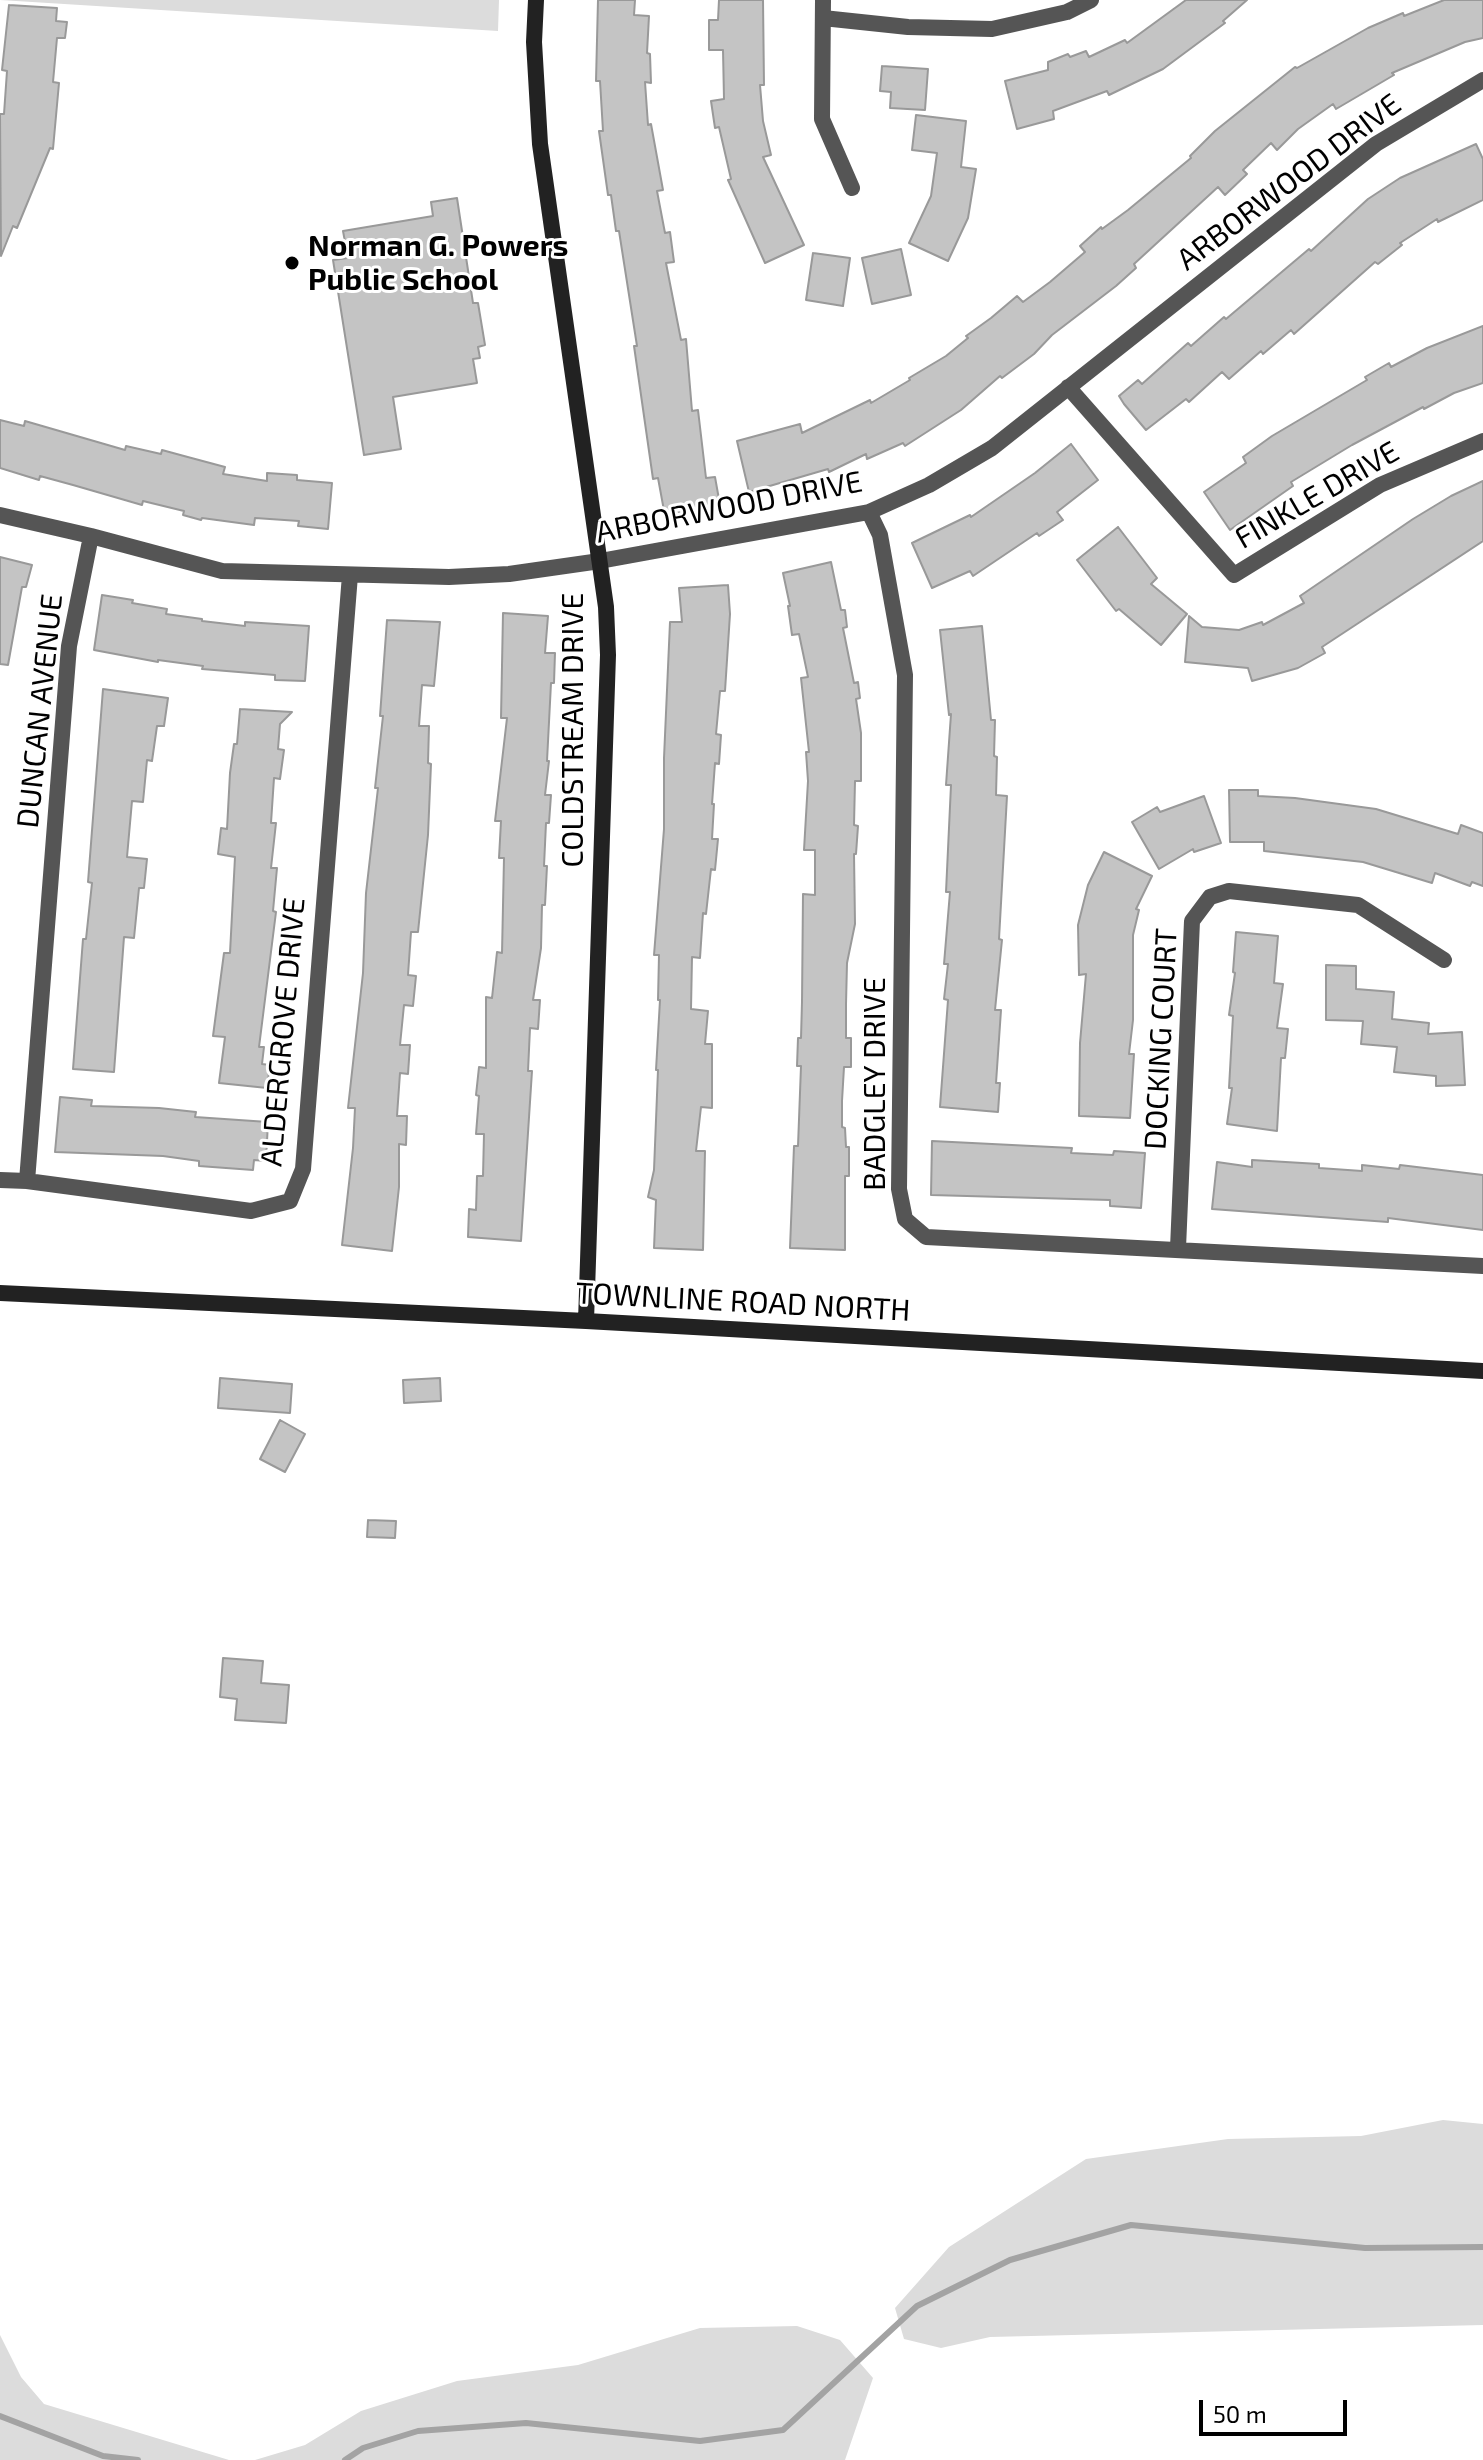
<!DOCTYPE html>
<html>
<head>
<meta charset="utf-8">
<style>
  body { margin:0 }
  #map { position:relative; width:1483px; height:2460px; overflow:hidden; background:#fff; font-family:"Exo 2",sans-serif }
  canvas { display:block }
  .scale { position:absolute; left:1199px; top:2400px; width:148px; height:36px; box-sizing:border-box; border:4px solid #000; border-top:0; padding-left:10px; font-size:24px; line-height:28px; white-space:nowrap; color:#000; -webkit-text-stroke:6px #fff; paint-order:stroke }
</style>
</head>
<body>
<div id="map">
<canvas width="1483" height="2460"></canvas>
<div class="scale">50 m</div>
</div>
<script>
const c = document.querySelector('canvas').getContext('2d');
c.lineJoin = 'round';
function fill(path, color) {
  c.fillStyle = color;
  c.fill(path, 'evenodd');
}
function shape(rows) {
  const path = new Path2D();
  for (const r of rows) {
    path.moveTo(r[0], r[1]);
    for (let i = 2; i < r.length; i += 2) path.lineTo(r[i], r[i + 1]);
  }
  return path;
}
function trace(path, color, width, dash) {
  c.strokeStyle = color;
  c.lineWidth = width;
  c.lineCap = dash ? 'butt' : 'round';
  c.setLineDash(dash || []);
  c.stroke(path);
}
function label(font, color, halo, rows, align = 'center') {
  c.font = font + ' "Exo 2",sans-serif';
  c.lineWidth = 6;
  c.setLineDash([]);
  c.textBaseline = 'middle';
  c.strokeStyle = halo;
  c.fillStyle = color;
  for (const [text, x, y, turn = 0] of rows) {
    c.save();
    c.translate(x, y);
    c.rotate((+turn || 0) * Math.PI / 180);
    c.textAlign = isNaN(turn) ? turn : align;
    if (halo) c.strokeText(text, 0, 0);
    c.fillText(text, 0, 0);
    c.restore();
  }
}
fill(shape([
  [0,0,499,0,498,31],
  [1443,2120,1483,2124,1483,2325,990,2337,941,2348,904,2339,895,2308,949,2247,1086,2159,1228,2139,1361,2136],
  [797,2326,840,2340,873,2378,845,2460,255,2460,305,2445,361,2411,457,2381,578,2365,700,2328],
  [0,2335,21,2377,44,2404,229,2460,0,2460]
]), '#dcdcdc');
trace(shape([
  [0,2416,103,2456,138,2460],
  [345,2460,363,2448,418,2431,526,2423,700,2441,783,2430,917,2306,1010,2260,1131,2225,1365,2248,1483,2247]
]), '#a3a3a3', 6);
const building = shape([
  [598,0,635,0,634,15,649,16,647,53,650,54,651,83,645,82,648,125,651,124,663,190,657,191,665,233,670,232,674,262,666,263,681,340,686,339,692,411,698,410,706,478,715,477,720,505,665,516,658,478,653,479,634,346,637,346,619,231,616,231,611,195,608,195,599,131,603,131,600,81,596,81,598,0],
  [719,0,763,0,764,85,760,85,763,121,771,155,763,157,804,245,765,263,728,180,731,179,719,127,715,128,711,101,724,99,723,50,709,50,709,20,718,20,719,0],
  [1186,0,1247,0,1223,21,1225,23,1163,69,1109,95,1107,91,1053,111,1054,119,1017,129,1005,81,1048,70,1048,62,1068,54,1070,57,1086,51,1089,57,1125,40,1127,43,1186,0],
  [1444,0,1483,0,1483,38,1465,42,1392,73,1394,75,1336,109,1333,104,1298,129,1277,150,1271,143,1243,170,1247,174,1225,195,1218,187,1134,264,1136,268,1116,286,1052,335,1034,354,1002,378,1000,376,961,410,905,446,903,443,867,459,866,454,829,472,828,469,749,492,737,441,800,424,802,433,870,400,871,403,910,380,909,378,946,356,968,338,966,336,991,318,1017,296,1023,302,1050,282,1085,252,1080,246,1101,227,1102,229,1128,210,1191,158,1190,156,1215,131,1295,67,1297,68,1368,28,1403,13,1404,16,1444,0],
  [9,5,57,8,56,21,67,22,65,38,57,38,53,82,59,83,53,149,50,148,17,228,13,226,1,256,0,114,4,114,7,71,2,70,9,5],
  [882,66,928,69,925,110,890,108,891,92,880,91,882,66],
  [916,115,966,121,961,167,976,169,968,218,948,261,909,243,931,196,937,153,912,150,916,115],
  [1476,144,1483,159,1483,200,1438,222,1437,219,1400,243,1402,245,1378,264,1375,262,1294,334,1291,330,1263,354,1261,351,1229,379,1222,372,1189,402,1186,399,1146,430,1124,404,1119,396,1138,380,1142,384,1188,343,1191,346,1224,317,1226,319,1309,249,1311,251,1368,199,1400,178,1476,144],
  [457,198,473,303,478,303,485,345,478,347,480,358,473,359,477,383,393,397,401,449,364,455,333,260,348,258,343,231,433,216,431,202,457,198],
  [901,249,911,295,872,304,862,258,901,249],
  [813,253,850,258,843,306,806,300,813,253],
  [1483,326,1483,383,1454,393,1424,409,1423,407,1352,445,1291,482,1293,486,1230,530,1204,492,1246,463,1243,457,1272,436,1367,380,1365,377,1389,363,1391,367,1427,348,1483,326],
  [0,420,24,426,25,421,125,450,126,446,161,454,162,450,184,456,225,467,223,474,267,481,267,473,297,475,297,480,332,483,328,529,298,526,299,521,255,518,254,525,202,518,201,520,183,515,184,511,143,501,142,505,73,485,40,476,39,480,0,468,0,420],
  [1071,444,1098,480,1057,512,1063,520,1039,536,1037,533,973,576,970,571,932,588,912,543,970,515,971,517,1035,473,1071,444],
  [1483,481,1483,541,1322,647,1325,653,1298,668,1252,681,1248,668,1185,662,1189,616,1202,627,1239,630,1262,622,1263,625,1304,603,1300,596,1413,519,1451,496,1483,481],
  [1118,527,1157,578,1151,584,1187,614,1161,645,1119,609,1116,611,1077,560,1118,527],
  [0,557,32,565,26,587,22,587,8,665,0,664,0,557],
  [831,562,841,610,845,610,847,627,843,628,854,683,858,682,860,698,856,699,861,733,861,781,855,781,854,825,858,826,856,854,854,854,855,924,847,963,846,1004,846,1038,851,1038,851,1067,844,1067,842,1101,842,1127,845,1128,846,1147,849,1147,849,1176,845,1176,845,1250,790,1248,794,1146,798,1146,801,1066,797,1066,798,1038,801,1038,802,1002,803,894,815,895,815,850,804,850,808,781,806,752,809,752,801,678,808,677,799,634,792,635,788,606,790,606,783,573,831,562],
  [728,585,730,614,725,691,720,691,716,734,721,735,719,764,715,763,712,804,714,804,712,839,718,839,715,870,711,869,706,914,703,913,700,958,692,957,691,1009,708,1011,705,1044,712,1044,712,1108,701,1107,696,1151,705,1151,703,1250,654,1248,656,1200,648,1197,654,1170,658,1070,656,1070,660,1000,658,1000,659,955,654,955,664,829,664,758,670,622,682,622,679,588,728,585],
  [102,595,133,600,132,603,167,609,166,614,202,619,202,621,245,626,245,622,309,626,305,681,275,680,275,675,202,669,203,666,158,660,158,662,94,650,102,595],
  [503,613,548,616,545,653,555,653,554,683,551,683,547,761,549,761,545,795,551,795,549,823,546,823,544,866,547,866,545,905,542,905,541,948,533,1000,540,1000,538,1029,530,1028,528,1071,532,1071,521,1241,468,1237,469,1209,476,1210,477,1176,483,1176,484,1134,476,1134,479,1096,476,1095,479,1067,486,1068,486,997,492,998,497,952,502,953,504,858,499,858,501,821,495,821,507,718,501,718,503,613],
  [387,620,440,622,434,686,422,685,419,726,429,726,428,763,431,764,428,835,418,932,411,932,408,975,416,976,413,1006,404,1005,400,1045,410,1045,408,1074,400,1073,397,1116,407,1116,406,1145,399,1144,399,1187,392,1251,342,1245,353,1148,355,1108,348,1108,363,973,366,893,378,788,375,788,383,716,380,716,387,620],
  [982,626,991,720,995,720,994,756,997,757,996,795,1007,796,999,939,1002,940,995,1010,1001,1010,996,1083,1000,1083,998,1112,940,1107,948,1000,944,999,948,964,944,964,950,892,946,892,951,785,946,785,951,714,949,715,940,630,982,626],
  [103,689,168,698,164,726,157,726,152,761,147,760,143,802,132,801,127,857,147,859,144,888,139,888,134,938,124,937,114,1072,73,1069,83,939,86,939,92,883,88,882,103,689],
  [240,709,292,712,280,724,278,749,284,750,280,779,274,778,271,823,276,823,271,868,277,868,273,911,276,912,259,1047,264,1047,262,1064,270,1065,267,1088,219,1083,225,1037,213,1036,224,953,230,953,235,857,218,854,221,828,227,829,230,773,234,744,237,744,240,709],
  [1229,790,1258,790,1258,796,1295,798,1376,809,1458,834,1461,825,1483,833,1483,886,1472,882,1470,886,1435,873,1432,883,1363,862,1264,851,1264,842,1230,842,1229,790],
  [1204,796,1221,843,1194,852,1193,849,1159,869,1132,822,1157,807,1160,812,1204,796],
  [1104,852,1152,876,1136,909,1139,910,1133,935,1133,1020,1129,1054,1134,1054,1130,1118,1079,1116,1080,1043,1086,974,1079,975,1078,925,1088,885,1104,852],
  [1236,932,1278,936,1274,983,1283,984,1277,1028,1288,1029,1285,1058,1281,1058,1277,1131,1227,1124,1232,1088,1229,1088,1233,1016,1229,1015,1235,973,1233,972,1236,932],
  [1326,965,1356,966,1356,989,1394,992,1392,1019,1429,1023,1428,1034,1462,1032,1465,1085,1436,1086,1436,1076,1394,1072,1397,1047,1361,1044,1363,1021,1326,1020,1326,965],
  [60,1097,92,1100,91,1106,159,1108,196,1112,195,1117,268,1122,266,1161,254,1160,253,1170,199,1166,199,1161,163,1156,55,1152,60,1097],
  [932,1141,1072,1148,1071,1153,1113,1155,1114,1151,1145,1153,1141,1208,1110,1206,1110,1200,931,1195,932,1141],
  [1252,1160,1319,1164,1319,1168,1362,1171,1362,1165,1399,1169,1400,1165,1483,1175,1483,1230,1388,1218,1388,1222,1212,1209,1217,1162,1252,1167,1252,1160],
  [220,1378,292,1384,290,1413,218,1408,220,1378],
  [440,1378,441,1401,404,1403,403,1380,440,1378],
  [280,1420,305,1434,285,1472,260,1459,280,1420],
  [368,1520,396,1521,395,1538,367,1537,368,1520],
  [223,1658,263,1661,261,1683,289,1685,286,1723,235,1720,237,1699,220,1697,223,1658]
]);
fill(building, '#c4c4c4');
trace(building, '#999', 2);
trace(shape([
  [823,0,822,119,852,188],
  [823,18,908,27,992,29,1067,12,1091,0],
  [1068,387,1234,575,1380,485,1483,441],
  [869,512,880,535,905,675,899,1189,905,1219,926,1237,1483,1266],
  [0,515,91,536,222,571,449,577,509,574,600,561,869,512,929,485,992,448,1376,144,1483,80],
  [0,1180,27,1181,251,1211,290,1201,303,1169,350,575],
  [27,1181,69,646,91,536],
  [1178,1248,1192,921,1210,897,1229,891,1358,905,1444,960]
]), '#555', 16);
trace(shape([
  [536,0,534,42,540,144,606,607,608,655,586,1321],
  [0,1293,586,1321,1483,1371]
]), '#222', 16);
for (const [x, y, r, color] of [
  [292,263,8,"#000"]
]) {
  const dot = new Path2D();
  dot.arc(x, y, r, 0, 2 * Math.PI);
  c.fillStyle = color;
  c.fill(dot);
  trace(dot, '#fff', 3);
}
label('30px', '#000', '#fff', [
  ["ARBORWOOD DRIVE",1289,182,-37],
  ["FINKLE DRIVE",1317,495,-30],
  ["ARBORWOOD DRIVE",729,507,-11],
  ["DUNCAN AVENUE",40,711,-84],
  ["COLDSTREAM DRIVE",573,730,-90],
  ["ALDERGROVE DRIVE",283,1032,-85],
  ["DOCKING COURT",1161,1039,-87],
  ["BADGLEY DRIVE",875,1084,-90],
  ["TOWNLINE ROAD NORTH",743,1302,3]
]);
label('bold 30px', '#000', '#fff', [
  ["Norman G. Powers",308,246],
  ["Public School",308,280]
], 'left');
</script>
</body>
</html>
